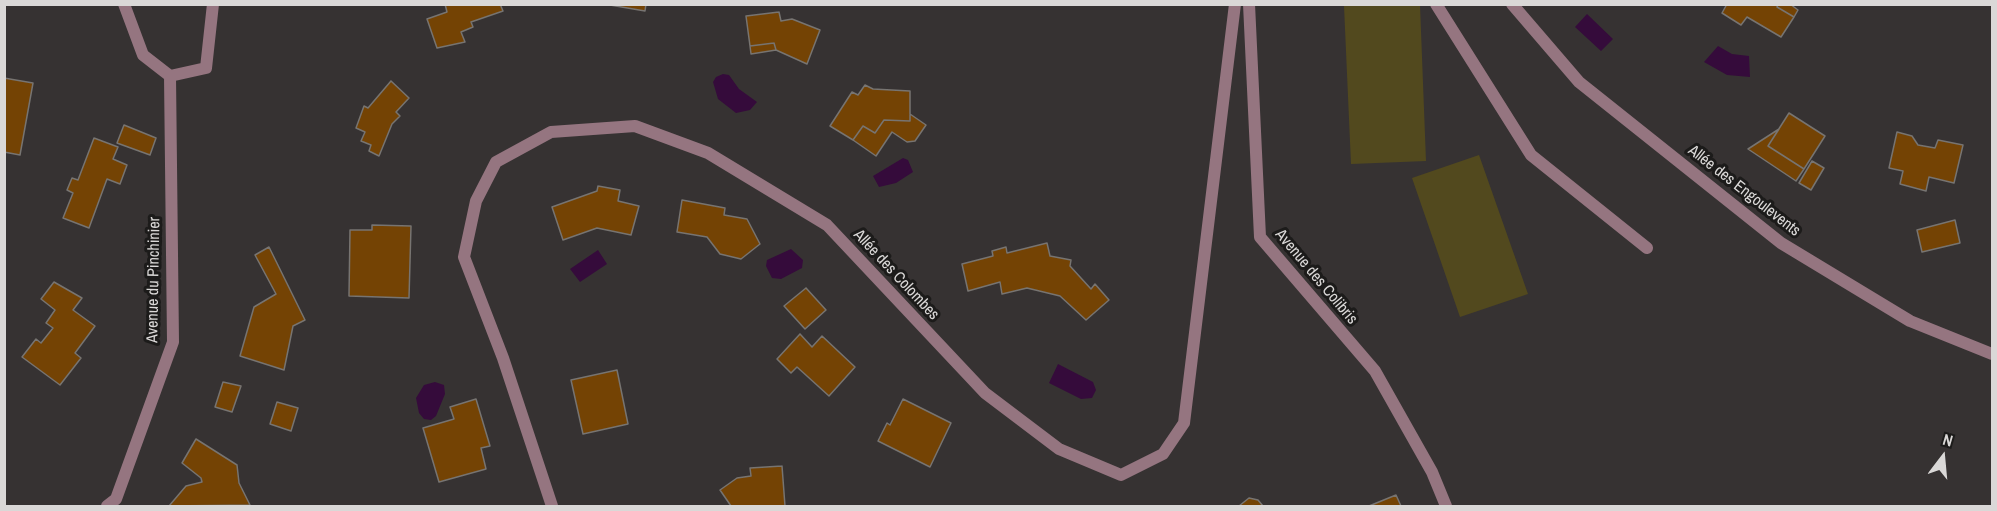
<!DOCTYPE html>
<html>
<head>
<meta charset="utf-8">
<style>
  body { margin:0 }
  #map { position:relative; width:1997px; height:511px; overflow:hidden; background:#363232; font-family:"Archivo Narrow",sans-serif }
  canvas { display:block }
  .frame { position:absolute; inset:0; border:6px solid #dad8d7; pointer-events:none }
  .north { position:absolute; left:1913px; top:427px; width:60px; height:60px; -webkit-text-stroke:4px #1c1b1a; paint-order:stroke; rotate:16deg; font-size:16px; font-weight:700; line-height:24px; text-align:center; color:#dad8d7 }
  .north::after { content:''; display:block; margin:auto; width:21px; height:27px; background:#dad8d7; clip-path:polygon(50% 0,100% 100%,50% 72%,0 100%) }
</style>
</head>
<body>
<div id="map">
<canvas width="1997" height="511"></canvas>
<div class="frame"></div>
<div class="north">N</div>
</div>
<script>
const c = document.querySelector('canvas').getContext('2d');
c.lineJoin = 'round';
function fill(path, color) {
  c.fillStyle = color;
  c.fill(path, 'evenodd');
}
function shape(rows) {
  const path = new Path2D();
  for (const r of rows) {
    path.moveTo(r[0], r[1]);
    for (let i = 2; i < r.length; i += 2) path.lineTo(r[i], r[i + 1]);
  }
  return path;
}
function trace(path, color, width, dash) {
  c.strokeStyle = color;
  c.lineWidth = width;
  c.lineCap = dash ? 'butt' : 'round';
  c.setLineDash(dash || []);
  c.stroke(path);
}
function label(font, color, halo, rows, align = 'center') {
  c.font = font + ' "Archivo Narrow",sans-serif';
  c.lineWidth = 6;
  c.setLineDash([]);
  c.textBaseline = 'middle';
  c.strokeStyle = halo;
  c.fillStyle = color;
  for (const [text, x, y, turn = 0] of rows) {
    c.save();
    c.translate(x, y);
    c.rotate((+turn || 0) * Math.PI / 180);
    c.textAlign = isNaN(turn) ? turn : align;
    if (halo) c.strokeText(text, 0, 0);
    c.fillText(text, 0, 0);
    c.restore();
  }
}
fill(shape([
  [1420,5,1426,161,1351,164,1344,6],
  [1479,155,1528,294,1460,317,1412,178]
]), '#52491e');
fill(shape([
  [1587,14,1613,39,1601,51,1575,27],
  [1718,46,1732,54,1749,56,1750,77,1727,75,1704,62],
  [723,74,729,75,739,89,757,102,750,110,736,113,718,99,713,82,716,77],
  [903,158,908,160,913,172,896,183,879,187,873,176],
  [791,249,803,260,802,268,781,279,772,278,766,266,767,260],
  [598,250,607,264,580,282,570,269],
  [1058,364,1093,382,1096,390,1092,398,1081,399,1049,383],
  [435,382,444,385,445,394,436,416,431,420,424,419,419,413,416,398,424,385]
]), '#350b3b');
const building = shape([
  [445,4,500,4,503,11,471,22,473,27,461,32,465,42,437,48,427,19,447,12,445,4],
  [604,4,646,4,645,11,604,4],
  [1727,4,1778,4,1777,7,1794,17,1781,37,1747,17,1741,25,1722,13,1727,4],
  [1778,4,1790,4,1798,10,1794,17,1777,7,1778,4],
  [779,12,781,21,792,19,820,30,807,64,776,50,774,43,750,46,746,16,779,12],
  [774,43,776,50,751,54,750,46,774,43],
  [4,78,33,83,20,155,4,152,4,78],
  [391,81,409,98,396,112,400,116,392,124,379,156,369,151,371,145,361,141,365,132,356,128,364,106,368,108,391,81],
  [865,85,873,89,910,91,910,121,884,120,875,133,863,126,853,140,830,126,852,92,858,95,865,85],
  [1789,113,1825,136,1804,169,1768,146,1789,113],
  [910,114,926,125,915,141,907,142,892,132,876,156,853,140,863,126,875,133,884,120,910,121,910,114],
  [124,125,156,138,150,155,117,143,124,125],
  [1779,129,1768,146,1804,169,1796,181,1748,149,1779,129],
  [1897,132,1912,136,1918,145,1935,148,1938,140,1963,145,1954,183,1929,177,1926,191,1900,184,1903,171,1889,168,1897,132],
  [94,138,118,147,113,159,127,165,120,184,107,179,89,228,63,218,73,193,67,190,72,178,78,180,94,138],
  [1812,161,1824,168,1811,190,1799,183,1812,161],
  [598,186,620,190,618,201,639,206,631,235,597,228,563,240,552,207,597,191,598,186],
  [682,200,725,208,724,215,747,219,760,244,741,259,720,254,707,237,677,232,682,200],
  [1955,220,1960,243,1922,252,1917,230,1955,220],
  [372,225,411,226,409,298,349,296,350,230,372,230,372,225],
  [1047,243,1050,256,1071,260,1070,266,1091,289,1095,284,1109,300,1086,320,1060,296,1027,288,1002,294,1000,282,968,291,962,264,993,256,992,251,1006,247,1007,253,1047,243],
  [269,247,305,320,293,326,284,370,240,356,254,307,276,294,255,255,269,247],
  [54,282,82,298,73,310,95,326,75,353,81,358,60,385,22,357,36,339,41,343,53,328,46,323,55,310,41,299,54,282],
  [806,288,826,310,805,329,784,306,806,288],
  [800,334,812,347,822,336,855,367,829,396,797,367,791,373,777,359,800,334],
  [617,370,628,424,583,434,571,380,617,370],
  [223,382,241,386,232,412,215,407,223,382],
  [476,399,490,446,481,448,486,469,439,482,423,428,454,419,450,407,476,399],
  [903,399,951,423,930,467,878,441,887,423,890,425,903,399],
  [277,402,298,408,291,431,270,424,277,402],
  [196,439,237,465,239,483,250,505,169,506,186,486,202,482,201,478,182,463,196,439],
  [782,466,785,506,790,506,731,506,720,490,737,478,751,476,750,468,782,466],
  [1396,495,1401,506,1369,506,1396,495],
  [1249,498,1258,500,1263,506,1239,506,1249,498]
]);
fill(building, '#744304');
trace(building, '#777471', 1.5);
trace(shape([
  [1436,4,1531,155,1647,248]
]), '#957580', 12);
trace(shape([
  [124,4,143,55,170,76],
  [1249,4,1260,237,1375,371,1432,472,1446,506],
  [1512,4,1579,82,1781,243,1910,321,1992,354],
  [170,76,206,68,213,4],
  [107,506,116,499,173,342,170,76],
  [552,506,503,358,464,257,476,201,496,162,551,132,635,126,708,153,827,225,985,393,1059,449,1121,475,1163,454,1184,423,1235,4]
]), '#957580', 12);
label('16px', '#dad8d7', '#1c1b1a', [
  ["Allée des Engoulevents",1744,191,38],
  ["Allée des Colombes",896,275,47],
  ["Avenue des Colibris",1316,277,50],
  ["Avenue du Pinchinier",154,280,-89]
]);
</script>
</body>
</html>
